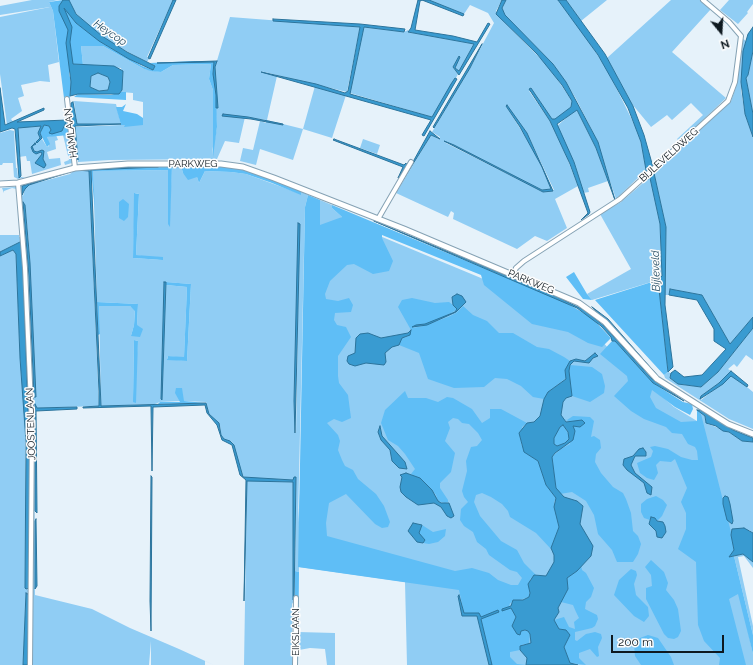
<!DOCTYPE html>
<html>
<head>
<meta charset="utf-8">
<style>
  body { margin:0 }
  #map { position:relative; width:753px; height:665px; overflow:hidden; background:#e6f2fa; font-family:Raleway,sans-serif }
  canvas { display:block }
  .north { position:absolute; left:701px; top:12px; width:40px; height:40px; -webkit-text-stroke:3px #fdfdfd; paint-order:stroke; rotate:162deg; font-size:11px; font-weight:700; line-height:16px; text-align:center; color:#0e1920 }
  .north::after { content:''; display:block; margin:auto; width:14px; height:18px; background:#0e1920; clip-path:polygon(50% 0,100% 100%,50% 72%,0 100%) }
  .scale { position:absolute; left:611px; top:635px; width:113px; height:18px; box-sizing:border-box; border:2px solid #0e1920; border-top:0; padding-left:5px; font-size:12px; line-height:14px; white-space:nowrap; color:#0e1920; -webkit-text-stroke:3px #fdfdfd; paint-order:stroke }
</style>
</head>
<body>
<div id="map">
<canvas width="753" height="665"></canvas>
<div class="north">N</div>
<div class="scale">200 m</div>
</div>
<script>
const c = document.querySelector('canvas').getContext('2d');
c.lineJoin = 'round';
function fill(path, color) {
  c.fillStyle = color;
  c.fill(path, 'evenodd');
}
function shape(rows) {
  const path = new Path2D();
  for (const r of rows) {
    path.moveTo(r[0], r[1]);
    for (let i = 2; i < r.length; i += 2) path.lineTo(r[i], r[i + 1]);
  }
  return path;
}
function trace(path, color, width, dash) {
  c.strokeStyle = color;
  c.lineWidth = width;
  c.lineCap = dash ? 'butt' : 'round';
  c.setLineDash(dash || []);
  c.stroke(path);
}
function label(font, color, halo, rows, align = 'center') {
  c.font = font + ' Raleway,sans-serif';
  c.lineWidth = 3;
  c.setLineDash([]);
  c.textBaseline = 'middle';
  c.strokeStyle = halo;
  c.fillStyle = color;
  for (const [text, x, y, turn = 0] of rows) {
    c.save();
    c.translate(x, y);
    c.rotate((+turn || 0) * Math.PI / 180);
    c.textAlign = isNaN(turn) ? turn : align;
    if (halo) c.strokeText(text, 0, 0);
    c.fillText(text, 0, 0);
    c.restore();
  }
}
fill(shape([
  [32,0,58,0,49,2,53,11,59,62,48,65,50,82,40,81,21,85,24,96,18,98,22,111,11,119,13,122,7,125,0,74,0,17,50,7,0,15,0,6],
  [69,0,173,0,147,57,149,59,147,62,111,43,88,26,72,9],
  [429,0,502,0,496,11,505,23,549,67,572,101,571,107,555,120,552,119,535,94,529,91,550,121,563,148,578,186,555,199,567,228,547,241,535,236,517,249,453,219,454,213,451,211,448,217,396,193,431,135,439,139,440,137,432,132,470,68,494,23,488,13,470,5,464,14],
  [506,106,527,133,554,190,543,192,444,142,454,145,542,190,551,189,552,188,536,154],
  [506,0,558,0,583,33,608,71,636,128,641,142,646,170,616,199,599,149,598,142,575,97,553,64,504,15,502,8],
  [566,0,607,0,581,21],
  [671,0,700,0,711,9,672,52,726,98,680,142,677,139,703,115,691,103,672,120,667,115,651,127,632,104,607,58],
  [729,0,753,0,753,4,747,12,748,13,738,24,720,10],
  [230,17,360,27,347,92,260,71,277,76,267,120,303,129,315,86,346,95,332,138,303,129,293,160,260,149,256,165,240,161,243,148,253,150,260,121,266,123,266,120,245,117,239,143,225,141,217,159,110,160,78,162,75,127,121,125,120,124,77,124,74,101,116,104,121,125,143,125,143,102,133,100,133,93,121,92,123,75,121,68,83,65,81,46,103,46,144,69,161,72,173,65,211,64,209,79,213,90,214,138,212,155,217,127,213,74],
  [364,27,404,32,408,30,408,32,474,44,459,71,455,68,459,56,453,67,458,74,456,78,432,117,350,93],
  [742,38,746,41,741,90,745,114,753,137,753,317,730,344,702,295,670,289,669,295,665,295,666,227,654,173,731,101,736,87],
  [753,51,753,114,746,78,748,75],
  [98,73,108,77,110,82,108,90,99,91,90,87,91,76],
  [575,110,577,110,596,148,608,181,588,188,589,192,583,193,574,162,556,127],
  [41,126,39,136,40,138,36,142,42,139,47,147,49,146,47,137,56,135,58,140,55,141,56,149,47,152,49,159,60,158,61,165,32,174,30,161,27,161,26,156,19,157,18,129,20,127],
  [10,130,14,131,16,168,17,168,18,177,25,177,18,179,14,177,13,163,3,163,2,165,0,165,0,133],
  [63,135,69,135,71,149,72,163,65,165,64,162,69,160],
  [363,139,380,145,377,154,360,148],
  [172,166,181,166,183,173,197,177,199,183,205,171,231,172,246,174,301,194,301,191,308,195,305,207,298,522,320,200,332,205,332,208,342,217,339,219,493,283,593,331,617,358,674,407,697,421,697,410,705,416,705,421,708,424,729,432,742,441,753,442,753,533,749,530,731,555,753,654,753,665,407,665,405,582,299,567,299,572,295,571,296,477,293,480,248,479,243,477,232,442,224,439,221,435,220,426,209,414,206,402,183,401,160,402,155,404,101,406,99,305,130,306,135,310,134,325,131,336,137,325,138,304,97,302,93,171,169,170,169,226],
  [135,193,139,194,136,255,163,260,133,258],
  [299,256,296,433,295,433,294,401],
  [165,282,191,284,187,361,167,359,168,356,184,358,187,287,166,285,161,399],
  [134,340,138,341,133,402],
  [73,171,89,171,99,406,37,408,34,405,35,595,92,609,130,628,179,649,214,665,205,661,205,665,151,665,151,641,149,665,28,665,29,596,28,594,26,593,23,665,0,665,0,256,13,250,16,254,20,358,25,410,25,588,26,589,29,588,31,480,30,419,22,241,0,252,0,235,19,235,19,237,22,237,20,205,17,189,12,188,4,191,4,193,2,188,16,187,19,192,32,401,26,264,20,186,25,183,21,187,23,196,25,189,29,185,70,174],
  [23,202,25,205,29,245,35,397,34,397,29,277],
  [650,177,660,224,661,279,592,300,587,294,631,269,600,214,621,202],
  [753,328,753,360,746,355,737,367,734,364,728,369,731,371,719,383,701,396,701,400,731,376,736,378,753,392,753,429,729,419,665,378,664,375,668,372,671,373,670,378,675,382,684,385,701,387,718,372],
  [247,480,294,482,293,600,294,601,292,604,292,665,244,665],
  [743,554,753,562,753,568,744,556,738,557,753,626,753,635,734,556],
  [298,632,335,633,335,665,327,665,325,649,310,648,299,650]
]), '#90cdf4');
fill(shape([
  [63,0,62,2,76,23,107,46,142,66,153,70,155,66,150,63,195,61,216,62,213,70,216,95,217,127,213,157,213,90,209,79,211,64,173,65,161,72,151,71,144,69,103,46,81,46,83,65,73,64,69,73,71,82,70,98,66,96,64,98,53,11,49,2],
  [121,92,126,92,126,100,74,97,78,94,111,95],
  [65,102,66,102,73,163,69,135,47,137,50,144,47,147,40,133,44,125,49,126,51,130,49,133,62,131,67,122],
  [126,104,123,111,137,114,143,118,143,125,124,127,125,125,121,125,116,107,122,107],
  [172,166,170,227,168,224,168,170,93,171,95,210,91,169,158,167,93,168,77,170,99,167],
  [181,166,218,166,246,170,301,191,301,195,272,183,246,174,231,172,205,171,199,183,197,177,188,180,183,173],
  [134,193,139,194,136,255,163,257,163,260,133,258],
  [308,195,320,200,320,225,342,217,332,208,332,205,565,302,592,318,611,338,602,347,588,343,568,332,532,324,484,285,481,275,382,235,382,238,393,261,389,271,373,274,354,264,347,265,330,281,325,294,326,299,338,301,349,298,353,305,351,312,335,313,334,320,337,325,346,327,351,337,338,356,338,376,339,383,348,395,351,418,342,422,334,419,327,423,338,435,340,441,338,450,342,460,345,466,353,470,358,479,376,494,384,506,390,522,388,527,382,528,375,524,346,494,329,503,326,523,327,536,455,571,472,568,489,573,498,580,511,585,518,585,522,578,517,572,510,570,489,555,486,549,477,542,473,532,464,526,460,520,461,509,468,502,464,497,462,491,467,471,466,461,471,447,477,446,482,440,478,433,469,424,462,423,458,419,453,418,448,422,450,428,445,441,455,453,451,472,440,483,440,488,448,500,448,502,445,503,438,501,436,495,428,486,411,474,415,469,405,454,398,446,388,440,381,423,385,410,405,391,408,398,426,398,438,402,447,397,453,398,472,409,482,423,490,418,490,409,501,409,527,423,522,427,521,444,527,454,538,461,546,485,556,498,554,502,559,527,551,549,536,533,510,517,508,511,502,504,491,497,482,493,476,495,474,502,480,516,501,541,517,550,524,563,536,575,530,579,529,597,510,603,509,607,502,609,511,608,516,617,513,624,521,631,528,631,530,634,529,644,524,644,520,646,520,650,510,652,510,657,517,664,526,665,492,665,481,619,498,612,481,617,479,613,464,613,459,590,298,567,305,207],
  [123,199,129,204,128,217,124,221,119,218,119,202],
  [574,272,587,294,592,300,583,299,566,277],
  [658,280,668,372,664,375,595,300],
  [166,282,191,284,187,361,167,360,168,356,184,357,187,287,166,285],
  [412,298,435,303,449,302,458,309,444,317,425,324,416,325,413,328,423,326,448,317,456,313,463,306,473,315,487,321,499,333,513,333,537,347,549,349,564,357,570,361,565,370,566,378,548,392,544,399,533,397,521,386,507,379,495,378,484,387,454,388,428,379,419,353,399,345,402,338,407,337,411,330,398,307,402,300],
  [97,302,138,304,137,325,143,329,140,337,131,336,134,325,135,311,130,306,99,306,100,334,98,335],
  [134,340,138,341,136,403,133,402],
  [612,341,615,341,653,383,683,402,692,404,693,409,690,415,675,407,652,390,650,397,656,408,681,422,697,421,697,410,701,414,731,532,734,550,731,557,734,556,753,635,753,654,738,594,729,599,746,665,719,665,720,658,704,641,698,625,696,562,678,549,686,529,686,513,681,502,687,488,675,459,671,462,660,461,656,465,658,473,654,480,647,478,640,473,637,463,651,457,653,451,650,447,655,446,668,449,681,457,692,460,698,460,697,451,695,447,688,444,682,434,672,433,666,427,644,419,631,411,614,396,628,381,627,376,600,354],
  [570,365,592,367,602,374,605,386,604,393,590,402,572,396,569,371],
  [176,388,182,388,184,401,206,403,158,404,160,402,180,402,175,393],
  [573,416,590,417,594,421,591,437,594,436,600,440,601,448,596,454,595,462,601,473,613,487,623,493,626,499,631,513,633,531,638,536,641,544,638,554,633,562,617,562,612,550,598,534,594,515,586,501,572,492,560,494,556,488,552,457,561,449,570,444,573,426,580,427,582,420,571,422,563,419,567,420],
  [563,425,569,435,569,438,565,443,557,446,554,444,554,438,560,427],
  [656,496,663,500,667,505,662,516,657,521,651,518,650,520,644,518,641,512,641,504,647,499],
  [422,525,433,532,446,529,445,536,438,542,429,544,423,543,424,542,419,533],
  [651,560,664,572,668,583,666,590,674,600,678,609,681,631,678,637,674,639,668,638,664,634,646,599,646,588,652,586,651,575,645,567],
  [581,565,582,570,586,573,594,588,591,597,586,602,585,609,597,615,598,619,595,626,592,628,575,632,575,640,577,641,586,634,595,632,601,634,602,638,598,647,599,656,597,657,590,649,579,653,579,658,586,665,570,663,564,647,568,637,562,630,559,629,554,620,564,617,569,627,575,629,574,622,579,618,576,612,573,605,561,602,568,589,567,578,577,571],
  [631,569,636,571,637,575,634,584,636,595,648,607,649,616,644,622,634,616,614,595,619,580],
  [295,571,299,572,298,665,294,665],
  [648,635,658,638,671,657,674,665,641,665,635,656,634,645,640,638]
]), '#5fbef6');
const water = shape([
  [63,0,69,0,76,14,102,36,127,52,155,66,153,70,129,59,99,41,76,23,64,8,72,27,70,42,73,64,114,66,123,71,122,90,119,94,78,94,70,96,71,82,66,43,68,30,59,11,59,6,63,0],
  [98,73,108,77,110,82,108,90,99,91,90,87,91,76,98,73],
  [173,0,176,0,150,59,148,58,173,0],
  [418,0,429,0,464,14,463,16,422,0,420,1,415,30,453,36,477,42,488,23,490,24,459,75,453,67,459,56,460,57,455,68,459,71,474,44,408,32,411,28,418,0],
  [502,0,506,0,502,8,505,15,553,64,566,82,598,142,615,200,596,148,577,110,557,124,574,162,590,212,589,214,581,220,588,213,570,164,550,121,529,89,531,88,535,94,552,119,555,119,571,107,572,101,562,85,537,54,496,14,502,0],
  [558,0,566,0,605,54,633,106,644,135,653,167,642,177,646,170,641,142,628,108,598,55,558,0],
  [273,19,360,24,405,29,404,32,364,27,350,94,432,117,451,84,455,78,457,79,424,136,422,135,431,120,261,72,316,84,345,93,348,91,360,27,273,21,273,19],
  [753,27,753,51,748,75,746,78,753,114,753,137,745,114,741,82,743,51,748,34,753,27],
  [482,44,470,68,434,128,433,127,482,44],
  [217,61,215,67,218,108,216,108,216,95,213,74,214,62,157,63,217,61],
  [0,88,5,125,44,108,44,110,17,122,67,120,62,131,52,134,49,133,51,130,49,126,44,125,40,133,42,138,37,143,36,142,40,138,38,133,41,126,18,128,21,176,19,178,15,129,12,128,0,132,0,88],
  [73,102,77,124,121,124,75,126,78,160,71,120,71,103,73,102],
  [507,105,527,133,553,191,543,192,444,141,454,145,542,190,551,189,542,167,520,127,506,106,507,105],
  [223,114,248,117,283,124,283,125,251,119,222,116,223,114],
  [430,131,440,139,431,135,403,180,430,131],
  [334,139,404,165,406,163,407,165,398,178,403,167,333,140,334,139],
  [35,143,36,144,32,146,34,151,37,152,42,150,44,151,43,159,46,165,44,168,35,163,42,154,41,152,36,154,33,152,31,147,35,143],
  [158,167,91,170,101,406,206,403,209,414,219,423,221,435,224,439,230,441,234,445,243,477,293,480,294,477,296,477,294,601,293,600,293,482,247,481,244,601,246,480,240,475,232,445,222,440,217,425,207,413,205,405,153,407,152,471,151,406,83,408,83,407,99,406,99,391,89,171,77,170,93,168,158,167],
  [73,171,29,185,25,189,22,195,22,186,73,171],
  [654,173,666,227,665,305,673,367,668,372,658,280,662,276,660,224,650,178,643,181,654,173],
  [23,202,25,205,30,263,36,397,34,397,29,277,23,202],
  [374,221,553,295,584,310,604,326,652,379,684,401,653,383,615,341,612,341,611,337,601,326,577,308,374,221],
  [298,223,300,224,295,433,294,401,298,223],
  [22,241,30,465,29,588,26,589,25,588,26,442,20,358,16,254,13,250,0,256,0,252,22,241],
  [164,282,166,282,162,400,161,399,164,282],
  [670,289,702,295,730,344,753,317,753,328,718,372,701,387,678,384,670,378,671,373,675,370,684,377,702,375,726,349,714,341,714,329,697,300,669,295,670,289],
  [457,294,462,296,466,302,456,312,427,325,412,327,416,325,425,324,455,312,457,309,453,305,452,297,457,294],
  [592,307,608,319,657,375,608,322,592,307],
  [411,330,410,335,402,338,399,345,392,347,385,353,386,362,384,365,366,363,355,366,349,364,347,361,348,356,355,353,356,338,360,334,368,333,381,338,408,333,411,330],
  [595,353,598,356,593,358,589,363,574,361,570,365,569,371,572,396,566,398,563,402,561,415,566,422,582,420,585,423,580,427,573,426,575,431,573,440,555,453,552,457,556,488,564,497,577,501,583,506,580,524,593,546,591,556,577,571,567,578,568,589,558,608,559,612,554,620,559,629,566,630,570,635,564,647,570,663,578,665,526,665,527,658,520,650,520,646,531,643,530,634,528,631,525,630,521,631,520,635,517,634,512,626,516,617,511,608,502,611,502,609,511,606,513,600,523,600,529,597,530,593,528,584,534,575,546,576,554,562,554,555,551,548,559,527,554,507,556,498,546,485,538,461,524,452,519,433,527,423,534,422,540,416,544,399,548,392,566,379,565,370,570,361,576,359,585,361,595,353],
  [563,425,568,432,569,439,565,443,557,446,554,444,554,438,560,427,563,425],
  [731,371,748,385,747,387,731,376,723,384,700,399,701,396,719,383,731,371],
  [35,404,37,408,77,407,77,409,36,411,37,513,35,511,35,404],
  [697,410,700,410,733,430,753,438,753,442,742,441,729,432,723,431,716,426,706,423,705,416,697,410],
  [380,426,382,436,405,462,407,469,399,468,392,461,390,450,381,440,378,432,380,426],
  [643,448,646,452,646,456,635,456,631,465,635,473,652,487,651,495,647,493,644,483,627,470,623,465,624,459,633,456,639,449,643,448],
  [406,473,420,478,432,490,438,501,441,503,449,503,454,516,451,518,447,516,441,507,434,503,418,505,406,497,401,492,400,487,402,477,400,475,406,473],
  [151,476,152,477,151,631,150,601,151,476],
  [725,496,728,497,730,504,733,521,732,524,727,520,723,504,723,498,725,496],
  [651,517,655,518,657,521,663,522,665,526,666,532,662,538,657,537,656,531,649,524,651,517],
  [36,519,37,586,35,589,35,521,36,519],
  [413,523,422,525,419,533,425,540,423,543,417,542,408,531,413,523],
  [744,528,753,533,753,562,743,554,729,557,734,550,731,535,732,529,744,528],
  [26,593,28,594,29,596,28,665,23,665,26,593],
  [459,595,464,613,479,613,481,617,498,610,499,612,481,619,492,665,489,665,477,616,462,616,458,596,459,595]
]);
fill(water, '#399bd1');
trace(water, '#2c749c', 1);
const minor = shape([
  [67,99,75,168],
  [18,183,25,268,32,428,30,665],
  [378,219,411,162],
  [513,275,516,268,524,261,620,199,728,101,735,82,741,36,729,22,703,0],
  [295,665,296,598]
]);
const tertiary = shape([
  [0,184,18,183,75,168,128,164,221,164,243,167,274,178,404,229,579,303,605,322,657,379,728,424,753,434]
]);
trace(minor, '#85a2b4', 6);
trace(tertiary, '#85a2b4', 7);
trace(minor, '#fff', 4);
trace(tertiary, '#fff', 5);
label('10px', '#0e1920', '#fdfdfd', [
  ["HAMLAAN",71,133,-97],
  ["BIJLEVELDWEG",669,155,-42],
  ["PARKWEG",193,164],
  ["PARKWEG",531,282,22],
  ["JOOSTENLAAN",31,424,-92],
  ["EIKSLAAN",296,632,-90]
]);
label('italic 11px', '#244c63', '#fdfdfd', [
  ["Heycop",110,33,34],
  ["Bijleveld",656,271,-91]
]);
</script>
</body>
</html>
